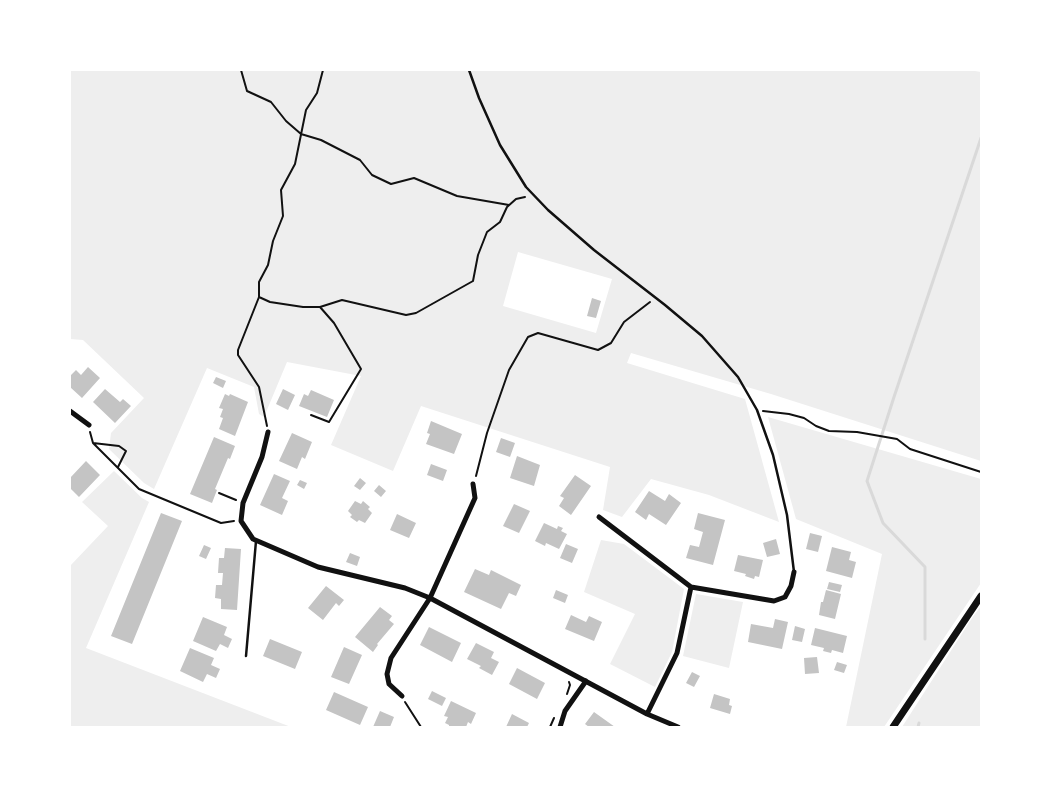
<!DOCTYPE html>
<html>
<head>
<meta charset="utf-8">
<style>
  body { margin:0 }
  #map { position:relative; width:1051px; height:797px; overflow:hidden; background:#fff; font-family:"Space Grotesk",sans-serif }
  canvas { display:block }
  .frame { position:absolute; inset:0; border:71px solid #fff; pointer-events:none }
</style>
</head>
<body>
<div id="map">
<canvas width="1051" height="797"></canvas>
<div class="frame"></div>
</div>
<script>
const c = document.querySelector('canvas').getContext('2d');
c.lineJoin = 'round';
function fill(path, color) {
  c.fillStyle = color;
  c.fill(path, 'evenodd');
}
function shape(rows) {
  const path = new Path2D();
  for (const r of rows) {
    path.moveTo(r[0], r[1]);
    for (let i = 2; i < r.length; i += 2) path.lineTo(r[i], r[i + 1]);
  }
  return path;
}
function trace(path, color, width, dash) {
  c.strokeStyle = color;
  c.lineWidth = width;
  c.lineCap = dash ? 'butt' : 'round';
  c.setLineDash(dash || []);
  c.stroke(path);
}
fill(shape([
  [70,70,969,70,981,72,981,461,771,394,631,353,627,363,745,399,779,522,709,495,651,479,622,517,603,510,610,467,421,406,393,471,331,445,361,376,287,362,264,417,259,414,254,387,207,368,154,489,144,483,109,449,111,433,144,398,83,340,70,339],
  [518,252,612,279,596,333,503,306],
  [768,417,981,479,981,583,884,727,846,727,882,554,796,519],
  [114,471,142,498,149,502,86,648,291,727,70,727,70,566,108,526,82,502],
  [601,540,624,544,684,589,672,652,655,687,610,664,635,614,584,592],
  [696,594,743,602,729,668,683,656],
  [981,606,981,727,902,727,972,618]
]), '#eee');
trace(shape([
  [925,639,925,567,883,523,867,481,894,397,981,138],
  [918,727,919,723]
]), '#d9d9d9', 3);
fill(shape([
  [592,298,601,301,596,318,587,316],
  [88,367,100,378,82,398,70,387,70,376,76,370,81,375],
  [216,377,226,381,223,388,213,383],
  [105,389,120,402,123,399,131,406,115,423,93,402],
  [283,389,295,395,288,410,276,404],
  [311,390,334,400,327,417,299,406,304,394,308,396],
  [225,394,229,396,230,394,248,402,235,436,219,429,223,418,220,417,223,409,219,408],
  [431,421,462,434,454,454,426,444,430,434,427,433],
  [292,433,312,442,305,459,302,457,297,469,279,461],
  [214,437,235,446,230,459,228,458,215,489,217,490,212,503,190,494],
  [501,438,515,443,510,457,496,452],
  [517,456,540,465,534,486,510,478],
  [86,461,100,475,79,497,70,488,70,478],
  [431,464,447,470,443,481,427,475],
  [274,474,290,481,282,498,288,501,282,515,260,505],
  [575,475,591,486,571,515,559,506,564,498,560,496],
  [360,478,366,483,360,490,354,486],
  [300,480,307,483,304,489,297,485],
  [379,485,386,491,381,497,374,491],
  [649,491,665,501,669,494,681,503,666,525,649,514,646,520,635,512],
  [355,501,361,504,363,501,370,507,368,509,372,513,365,523,359,520,357,522,350,517,352,515,348,511],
  [514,504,530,511,519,533,503,526],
  [161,513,182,521,132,644,111,636],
  [698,513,725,520,713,565,686,558,690,545,699,547,703,532,694,529],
  [397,514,416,523,409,538,390,530],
  [544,523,557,529,558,526,563,528,561,531,567,534,559,549,546,543,545,546,535,541],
  [810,533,822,536,818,552,806,549],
  [776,539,780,554,767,557,763,543],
  [566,544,578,549,572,563,560,558],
  [204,545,211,548,206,559,199,556],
  [832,547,851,552,849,560,856,562,852,578,826,571],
  [225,548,241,549,237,610,221,609,221,599,215,598,216,585,222,585,223,573,218,573,219,558,224,558],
  [350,553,360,557,357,566,346,562],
  [738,555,763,560,759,577,755,576,754,579,745,576,746,574,734,571],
  [475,569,489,575,491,570,521,585,516,596,509,593,501,609,464,592],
  [829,582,842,585,840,592,827,589],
  [326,586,344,600,339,606,336,603,323,620,308,608],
  [556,590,568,595,565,603,553,598],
  [826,590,841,594,835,619,819,615,821,602,823,602],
  [380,607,392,616,389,620,394,624,377,644,378,645,373,652,355,637],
  [571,615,586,622,589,616,602,622,594,641,565,629],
  [203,617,227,627,224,635,232,639,228,648,220,644,216,651,193,641],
  [775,619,788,622,782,649,748,642,751,624,773,628],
  [795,626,805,629,802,642,792,640],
  [429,627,461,643,452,662,420,645],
  [815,628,847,636,843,653,832,650,831,653,823,651,824,648,811,645],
  [270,639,302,652,295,669,263,656],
  [476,643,494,652,491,658,499,662,492,675,479,668,481,666,467,659],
  [344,647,362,655,349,684,331,677],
  [190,648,214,658,211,665,220,669,216,678,207,674,203,682,180,671],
  [817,657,819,673,805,674,804,658],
  [837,662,847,665,844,673,834,670],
  [517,668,545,683,537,699,509,684],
  [692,672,700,676,694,687,686,683],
  [432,691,446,698,442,706,428,699],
  [334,692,368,707,360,725,326,710],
  [714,694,730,699,729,705,732,706,730,714,710,708],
  [451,701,476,713,471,724,468,722,466,727,449,727,449,725,445,723,448,717,444,716],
  [380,711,394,717,390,727,373,727],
  [594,712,615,727,589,727,585,724],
  [512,714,529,723,527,727,506,727]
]), '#c4c4c4');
trace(shape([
  [241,70,247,91,271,102,286,121,301,134,321,140,360,160,372,175,391,184,414,178,457,196,509,205],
  [259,297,270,302,303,307,320,307,342,300,406,315,416,313,473,281,478,255,487,232,500,222,507,207,516,199,525,197],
  [763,411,789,414,804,418,816,426,829,431,857,432,897,439,910,449,981,472],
  [311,415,329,422,361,369,334,323,320,307],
  [267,426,259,387,238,355,238,350,259,297,259,282,268,265,273,241,283,216,281,190,295,164,306,110,317,93,323,70],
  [90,432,93,443,139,489,221,523,234,521],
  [93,443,119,446,126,451,118,467],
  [476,476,487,433,509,370,528,337,538,333,598,350,611,343,624,322,650,302],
  [219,493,236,500],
  [567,694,570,685,569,682],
  [405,702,421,727],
  [550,727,554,718]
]), '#111', 2);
trace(shape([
  [469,70,479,98,500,145,526,187,548,210,594,250,665,305,702,336,738,377,757,410,773,455,787,515,794,572],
  [246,656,256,541]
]), '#111', 2.5);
trace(shape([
  [70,411,89,425],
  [268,432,262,457,243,503,241,521,253,539,318,567,405,588,430,598,647,714,678,727],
  [599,517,691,587,677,653,647,714],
  [691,587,774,601,785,597,791,586,794,572],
  [402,696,389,684,387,674,391,658,430,598,475,498,473,484],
  [560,727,565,711,586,681]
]), '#111', 5);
trace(shape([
  [893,727,981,596]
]), '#111', 7);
</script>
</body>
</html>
